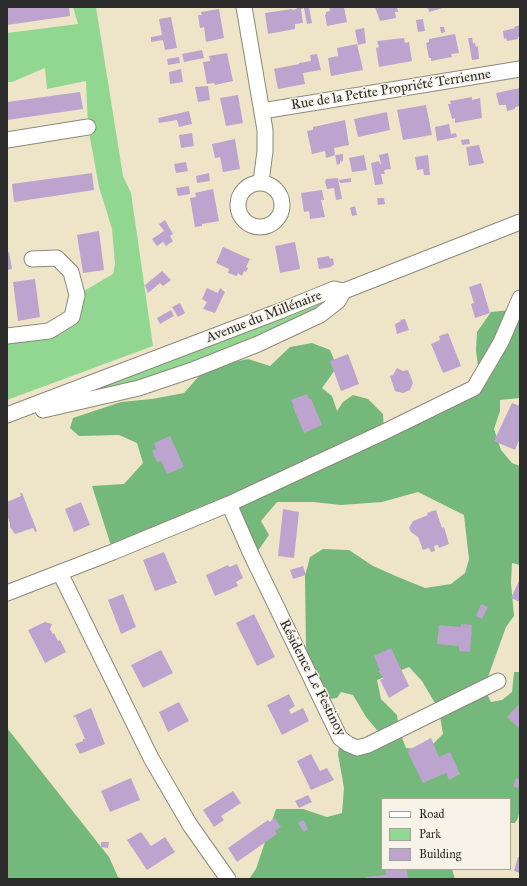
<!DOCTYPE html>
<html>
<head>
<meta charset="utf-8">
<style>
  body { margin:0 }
  #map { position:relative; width:527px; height:886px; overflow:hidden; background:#eee5c9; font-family:"IM FELL Great Primer",serif }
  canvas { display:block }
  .frame { position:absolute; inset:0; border:8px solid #2b2b2b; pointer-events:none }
  .legend { position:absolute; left:381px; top:798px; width:130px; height:72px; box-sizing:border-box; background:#f7f3e8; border:1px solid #a5a39c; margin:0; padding:5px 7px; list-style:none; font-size:12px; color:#2b2b2b }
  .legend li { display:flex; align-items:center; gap:8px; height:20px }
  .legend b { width:20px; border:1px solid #a5a39c }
</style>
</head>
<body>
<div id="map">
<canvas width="527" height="886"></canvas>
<div class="frame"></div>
<ul class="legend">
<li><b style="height:5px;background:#fff"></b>Road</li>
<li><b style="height:11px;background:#91d791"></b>Park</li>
<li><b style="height:11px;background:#bda4ce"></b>Building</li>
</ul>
</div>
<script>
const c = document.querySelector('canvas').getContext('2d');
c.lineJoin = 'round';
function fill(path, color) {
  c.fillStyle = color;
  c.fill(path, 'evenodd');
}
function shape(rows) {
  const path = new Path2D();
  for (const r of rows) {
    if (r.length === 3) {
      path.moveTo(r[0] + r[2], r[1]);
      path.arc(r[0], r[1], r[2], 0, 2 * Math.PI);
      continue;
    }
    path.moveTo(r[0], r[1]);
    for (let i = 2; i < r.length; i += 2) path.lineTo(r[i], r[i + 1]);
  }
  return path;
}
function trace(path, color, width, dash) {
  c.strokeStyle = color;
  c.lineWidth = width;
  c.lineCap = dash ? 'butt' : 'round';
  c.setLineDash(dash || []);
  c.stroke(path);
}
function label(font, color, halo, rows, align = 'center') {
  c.font = font + ' "IM FELL Great Primer",serif';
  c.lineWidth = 3;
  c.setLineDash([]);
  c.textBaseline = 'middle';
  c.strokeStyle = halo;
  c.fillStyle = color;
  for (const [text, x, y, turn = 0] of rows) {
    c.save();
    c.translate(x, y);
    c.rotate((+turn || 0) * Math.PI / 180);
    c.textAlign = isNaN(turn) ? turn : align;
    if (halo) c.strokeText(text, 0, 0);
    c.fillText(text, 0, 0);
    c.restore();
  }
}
fill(shape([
  [73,7,96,7,123,176,131,193,153,346,7,400,7,336,72,317,77,295,113,274,115,264,112,229,99,187,88,127,86,81,47,89,45,68,12,82,7,82,7,33,78,24],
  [334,289,341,298,195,369,7,415]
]), '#91d791');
fill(shape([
  [520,309,520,398,500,400,500,411,494,429,501,450,512,463,520,466,520,565,512,563,511,583,514,616,506,627,484,688,491,702,502,700,512,692,514,672,520,672,520,809,518,818,515,823,510,823,510,799,382,799,382,869,452,869,455,879,249,879,256,869,276,809,303,809,327,817,342,813,344,788,338,754,340,738,348,744,383,737,366,717,353,695,341,692,337,698,322,700,310,675,306,647,305,576,310,557,323,549,349,550,373,566,398,577,425,588,451,584,465,573,469,559,464,515,418,492,382,502,341,505,313,502,277,502,261,521,269,535,253,558,229,504,113,552,92,486,124,484,143,463,137,443,119,435,79,436,70,428,73,418,121,402,152,399,184,393,200,375,225,364,248,359,270,366,290,347,312,343,330,350,337,367,322,388,332,396,337,411,343,402,353,395,368,399,383,414,384,431,474,388,478,367,476,350,477,332,491,312],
  [409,667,422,681,439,710,443,734,427,750,406,748,399,730,397,715,381,699,377,680],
  [7,728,109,857,118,877,123,879,7,879]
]), '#74b87b');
fill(shape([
  [7,7,69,7,70,16,7,25],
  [296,7,309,7,312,23,307,24,304,8,301,9,303,23,295,24,295,29,268,34,265,13,292,9,292,10,297,9],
  [329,7,344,7,347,22,327,26,325,15,326,14,326,12,330,11],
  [375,7,397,7,398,12,395,12,396,18,380,21],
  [428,7,446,7,429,12],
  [219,9,224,38,206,42,204,27,200,28,198,15,202,15,201,12],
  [171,17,177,48,165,50,163,40,151,42,151,37,162,35,159,19],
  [423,19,425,31,418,32,416,20],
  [520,25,520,36,518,37,518,39,507,41,506,38,504,39,503,31,515,28,514,27],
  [440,27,444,27,445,32,441,33],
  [364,28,366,43,358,45,355,30],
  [455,34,459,53,451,54,452,57,431,61,431,58,429,58,426,43,429,42,429,39],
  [404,38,405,43,409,42,412,61,379,67,376,48,379,47,377,41],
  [468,38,472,38,473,43,475,43,476,47,478,46,479,59,472,60],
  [357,44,363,70,331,76,328,58,338,56,337,48],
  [202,50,204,58,184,62,182,54],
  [227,53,233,81,215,85,214,83,207,84,203,62,210,61,209,56],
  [317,54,321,70,303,73,305,84,278,89,274,69,299,64,299,63,311,61,310,55],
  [179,57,180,63,168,65,167,59],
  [181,69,183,82,170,84,169,72],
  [208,86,210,100,198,102,195,87],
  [520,88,520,106,515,107,515,109,507,111,506,105,499,105,496,93],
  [80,92,83,109,7,120,7,102],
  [238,95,243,123,226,126,220,98],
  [472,97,472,100,480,98,482,118,455,123,455,118,452,119,448,104,451,104,450,101],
  [426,105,432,135,403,140,397,110],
  [189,111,192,124,179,127,177,120,159,123,158,118],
  [387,112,390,130,358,137,354,119],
  [345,120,349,145,334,148,335,155,343,154,343,161,341,162,340,160,340,164,337,165,335,155,326,158,325,151,312,154,307,131,313,130,313,127],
  [449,124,451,134,456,133,457,137,437,141,435,127],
  [192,133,194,146,181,148,179,135],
  [235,139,240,169,223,172,220,157,215,158,212,144],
  [469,139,470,144,462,145,461,140],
  [479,145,484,163,469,166,466,147],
  [388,153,391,169,384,170,385,174,381,174,383,184,375,185,371,163,379,161,380,164,381,164,379,155],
  [364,155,367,170,352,172,349,158],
  [428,155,430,175,424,175,423,169,417,170,415,157],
  [186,162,188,171,176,173,174,164],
  [92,173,94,190,14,202,12,184],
  [209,173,210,181,197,183,196,176],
  [338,178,342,199,336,200,334,188,327,189,325,182,326,179],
  [351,178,351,182,340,183,339,180],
  [189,186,190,194,178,196,176,188],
  [213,189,219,221,202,224,202,226,195,227,190,198,196,197,195,193],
  [322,190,324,200,321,200,325,217,310,219,309,211,304,212,301,193],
  [377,198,384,198,385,204,378,205],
  [355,206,357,215,352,216,350,208],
  [165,220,173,234,170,236,173,241,166,246,163,242,157,246,152,239,164,231,159,224],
  [99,231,104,270,83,273,77,235],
  [295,242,300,269,280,273,275,246],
  [223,247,250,259,246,267,248,268,246,272,244,271,242,276,238,273,237,276,228,273,229,269,216,263],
  [9,252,12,269,7,270,7,253],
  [329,256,330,259,333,258,334,265,331,266,331,267,319,269,317,258],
  [162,271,171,280,163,286,160,283,148,293,145,285],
  [35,279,40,317,18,321,13,282],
  [481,283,490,313,475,318,471,304,474,303,469,287],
  [207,288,218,293,220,288,225,292,215,313,203,309,207,302,202,299],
  [180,303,185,313,178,317,172,307],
  [171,310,174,316,160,324,157,318],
  [405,319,409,330,397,334,395,324,401,321,400,320],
  [448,333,461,366,443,373,431,344,440,340,439,336],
  [348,354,359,384,341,391,330,361],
  [397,368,403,371,408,370,413,383,410,390,403,393,395,391,390,376,393,375],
  [307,394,309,399,311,399,322,425,304,433,293,407,294,406,291,400],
  [512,403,520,406,520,438,515,450,494,441],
  [170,436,184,467,167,474,161,461,157,462,152,451,156,449,154,443],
  [20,493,22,493,37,531,35,532,33,528,15,534,10,527,10,524,7,514,7,502,21,496],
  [81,502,90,525,74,532,65,509],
  [283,509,299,512,294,558,278,556],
  [436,510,442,528,444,527,449,544,439,548,438,545,434,546,435,551,431,552,429,548,423,550,418,537,411,532,409,528,413,521,428,515,427,513],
  [164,552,177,583,155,591,143,560],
  [237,564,243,578,236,582,238,586,215,596,206,575,228,565,229,567],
  [303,566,306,575,293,579,290,570],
  [520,579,520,602,511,598],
  [123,594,136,627,121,634,108,600],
  [481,604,488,607,482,619,476,616],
  [254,614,275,657,257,666,236,623],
  [45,622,52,624,50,629,53,634,54,633,58,641,60,640,66,652,45,663,28,630],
  [461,624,472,625,470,652,459,651,459,646,437,644,439,625,461,627],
  [391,648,409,686,389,698,380,680,384,678,381,675,378,671,380,671,374,656],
  [161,650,173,673,143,688,131,665],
  [289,694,295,706,289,710,291,714,303,708,309,721,282,735,267,705],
  [179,702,189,721,168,732,159,712],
  [520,703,520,729,507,717],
  [91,708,105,744,80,754,75,744,83,741,83,739,85,739,75,716,74,718,73,716],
  [431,738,439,757,450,752,460,774,449,780,446,773,423,783,407,751],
  [311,754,320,771,327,768,334,780,311,790,297,761],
  [131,778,140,800,110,812,101,791],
  [516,778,520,780,518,788,513,786],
  [233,791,241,803,221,816,224,820,214,827,203,810],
  [308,795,312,802,299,808,295,801],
  [275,818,281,827,275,831,277,834,237,862,228,848,268,820,269,822],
  [303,820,308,829,304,832,298,823],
  [141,832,151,846,165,837,175,852,147,870,127,840],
  [101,842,109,842,108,848,101,847],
  [518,857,520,857,520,873,514,871],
  [385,869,407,869,408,879,366,879,366,877,386,875]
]), '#bda4ce');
const minor = shape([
  [244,7,265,130,265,151,261,182],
  [262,111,520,69],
  [7,140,88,127],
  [260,205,22],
  [7,336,49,331,72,317,77,295,71,272,57,258,32,259],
  [43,410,139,388,195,369,258,344,320,315,338,301,344,291],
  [7,415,280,311,334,289,344,291,520,222],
  [229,504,251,554,340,738,348,744,357,748,368,745,498,681],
  [60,573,151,758,190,825,228,879],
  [7,593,113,552,229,504,384,432,474,388,501,342,520,298]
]);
trace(minor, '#8c887a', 17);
trace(minor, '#fff', 15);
label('14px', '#2b2b2b', '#f7f3e8', [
  ["Rue de la Petite Propriété Terrienne",391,90,-9],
  ["Avenue du Millénaire",264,317,-21],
  ["Résidence Le Festinoy",312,678,63]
]);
</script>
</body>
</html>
